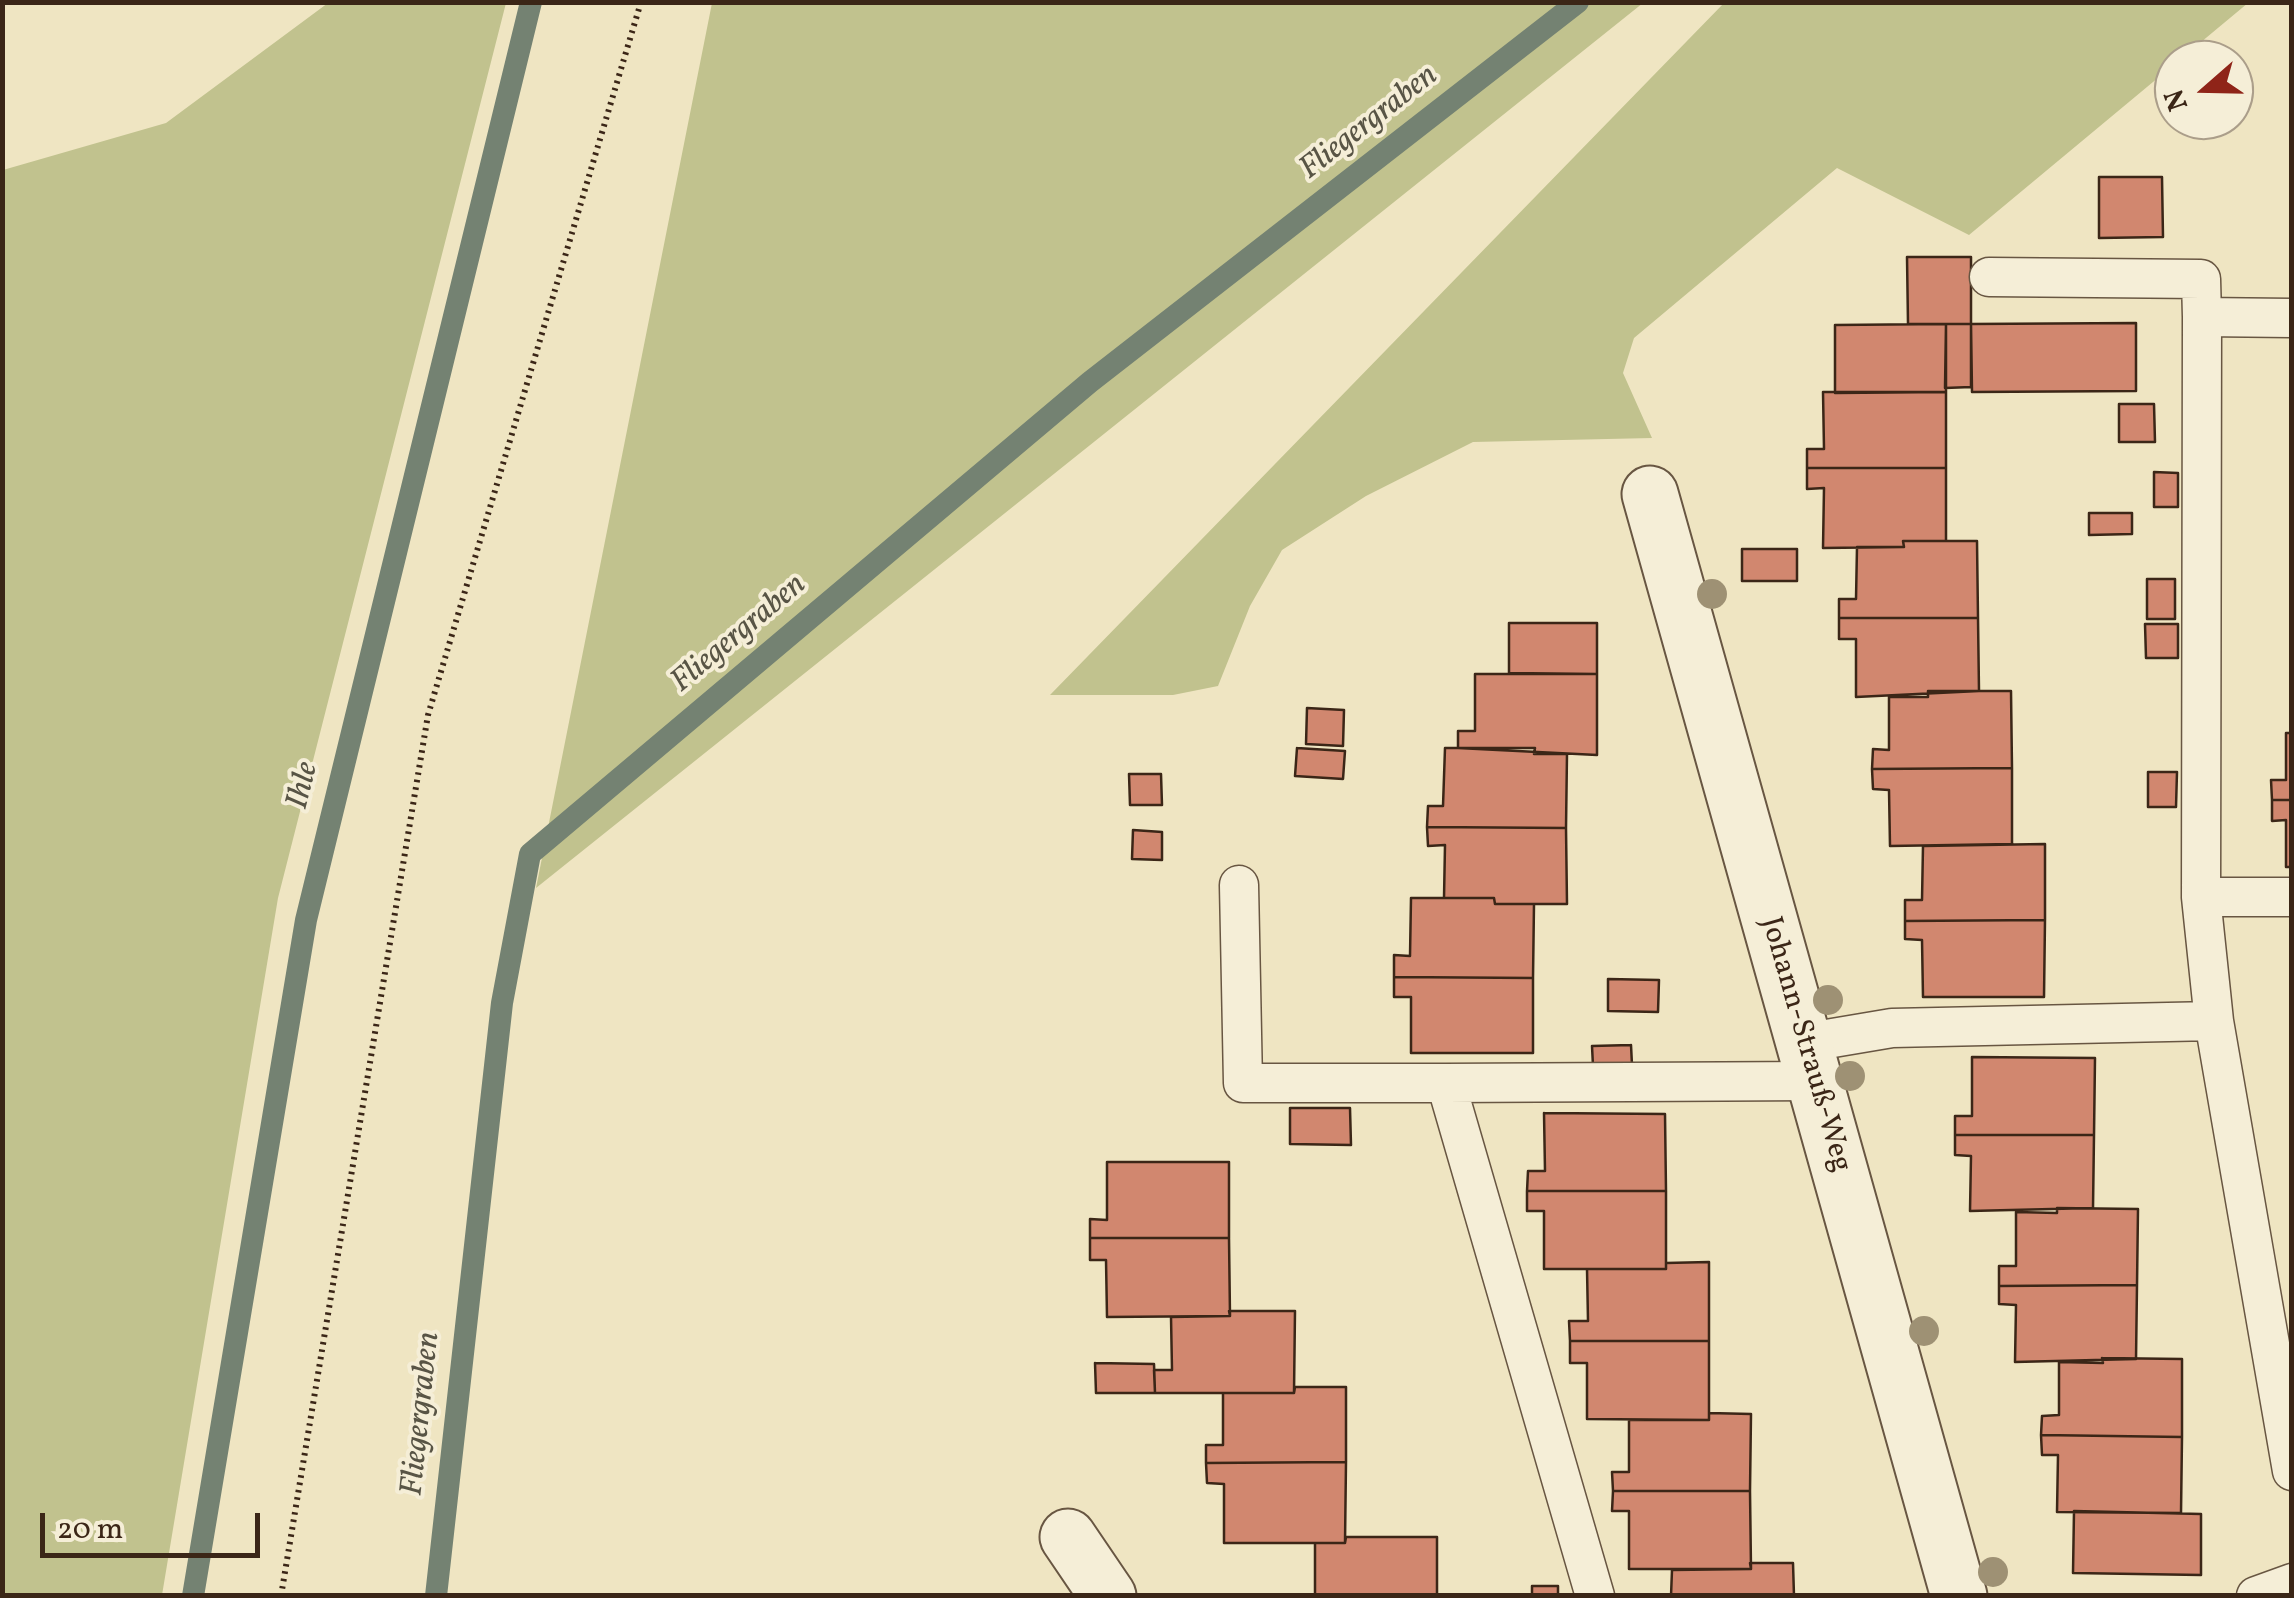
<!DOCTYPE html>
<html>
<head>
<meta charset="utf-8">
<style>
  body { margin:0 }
  #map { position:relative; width:2294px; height:1598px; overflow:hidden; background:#efe5c2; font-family:Vollkorn,serif }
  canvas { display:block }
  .frame { position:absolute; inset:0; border:5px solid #3b2617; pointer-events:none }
  .north { position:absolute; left:2154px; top:40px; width:100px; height:100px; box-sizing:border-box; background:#f5eed7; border:2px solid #ab9e8a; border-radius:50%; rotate:250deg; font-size:28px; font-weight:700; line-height:40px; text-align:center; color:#3b2617 }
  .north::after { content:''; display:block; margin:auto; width:35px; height:45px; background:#8f2418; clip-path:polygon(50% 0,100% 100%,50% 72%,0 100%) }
  .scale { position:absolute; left:40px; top:1513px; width:220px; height:45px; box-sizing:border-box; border:5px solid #3b2617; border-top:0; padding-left:12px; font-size:30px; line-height:35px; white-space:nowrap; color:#3b2617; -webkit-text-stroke:8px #f5eed7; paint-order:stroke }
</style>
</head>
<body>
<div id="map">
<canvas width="2294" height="1598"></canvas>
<div class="frame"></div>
<div class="north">N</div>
<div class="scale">20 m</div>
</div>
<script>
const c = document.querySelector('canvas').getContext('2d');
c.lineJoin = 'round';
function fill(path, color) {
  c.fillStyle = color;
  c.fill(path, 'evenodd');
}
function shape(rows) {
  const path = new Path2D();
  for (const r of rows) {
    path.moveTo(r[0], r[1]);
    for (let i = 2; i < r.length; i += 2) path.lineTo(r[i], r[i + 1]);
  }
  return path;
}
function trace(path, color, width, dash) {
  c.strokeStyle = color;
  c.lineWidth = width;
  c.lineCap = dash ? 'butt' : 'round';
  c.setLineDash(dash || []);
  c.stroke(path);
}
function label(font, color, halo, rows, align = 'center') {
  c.font = font + ' Vollkorn,serif';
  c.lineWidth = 8;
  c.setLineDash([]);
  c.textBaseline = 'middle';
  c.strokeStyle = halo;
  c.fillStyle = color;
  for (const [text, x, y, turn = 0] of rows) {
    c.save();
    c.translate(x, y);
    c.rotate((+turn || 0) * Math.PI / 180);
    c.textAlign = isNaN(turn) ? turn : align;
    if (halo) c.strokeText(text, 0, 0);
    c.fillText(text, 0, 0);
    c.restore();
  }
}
fill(shape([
  [328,3,506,3,278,898,162,1595,3,1595,3,170,166,123],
  [712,3,712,2,1643,3,536,888],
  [1724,3,2248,3,1969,235,1837,168,1634,338,1623,373,1652,438,1473,442,1366,496,1282,550,1250,606,1218,686,1173,695,1050,695]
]), '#c1c28e');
trace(shape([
  [193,1596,306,920,531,2],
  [436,1596,502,1003,530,854,1090,382,1578,2]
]), '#748272', 22);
const building = shape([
  [2099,177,2162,177,2163,237,2099,238,2099,177],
  [1907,257,1971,257,1971,324,1908,324,1907,257],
  [2136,323,2136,391,1972,392,1971,324,2136,323],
  [1946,324,1971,324,1971,387,1945,388,1946,324],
  [1946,324,1946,392,1835,393,1835,325,1946,324],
  [1823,392,1946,392,1946,468,1807,468,1807,449,1824,449,1823,392],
  [2119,404,2154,404,2155,442,2119,442,2119,404],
  [1807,468,1946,468,1946,541,1903,541,1904,547,1823,548,1824,488,1807,489,1807,468],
  [2154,472,2178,473,2178,507,2154,507,2154,472],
  [2089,513,2132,513,2132,534,2089,535,2089,513],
  [1903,541,1977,541,1978,618,1839,618,1839,599,1856,599,1857,547,1904,547,1903,541],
  [1742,549,1797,549,1797,581,1742,581,1742,549],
  [2147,579,2175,579,2175,619,2147,619,2147,579],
  [1839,618,1978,618,1979,691,1856,697,1856,639,1839,639,1839,618],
  [1509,623,1597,623,1597,674,1509,673,1509,623],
  [2145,624,2178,624,2178,658,2146,658,2145,624],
  [1475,674,1597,674,1597,755,1458,748,1458,731,1475,731,1475,674],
  [1928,691,2011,691,2012,768,1872,769,1873,749,1889,750,1889,697,1928,697,1928,691],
  [1307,708,1344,710,1343,746,1306,744,1307,708],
  [2286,733,2292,733,2292,800,2272,800,2271,780,2286,780,2286,733],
  [1297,748,1345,751,1343,779,1295,776,1297,748],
  [1445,748,1535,748,1534,754,1567,754,1566,828,1427,827,1428,806,1443,806,1445,748],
  [2012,768,2012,844,1890,846,1889,790,1873,789,1872,769,2012,768],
  [2148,772,2177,772,2176,807,2148,807,2148,772],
  [1129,774,1161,774,1162,805,1130,805,1129,774],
  [2272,800,2292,800,2292,867,2286,867,2286,820,2272,821,2272,800],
  [1427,827,1566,828,1567,904,1495,904,1494,898,1444,898,1445,845,1428,846,1427,827],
  [1133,830,1162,832,1162,860,1132,859,1133,830],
  [2045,844,2045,920,1905,921,1905,900,1922,900,1923,846,2045,844],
  [1411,898,1494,898,1495,904,1534,904,1533,978,1394,977,1394,955,1410,956,1411,898],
  [2045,920,2044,997,1923,997,1922,940,1905,939,1905,921,2045,920],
  [1394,977,1533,978,1533,1053,1411,1053,1411,997,1394,997,1394,977],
  [1608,979,1659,980,1658,1012,1608,1011,1608,979],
  [1631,1045,1632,1065,1593,1066,1592,1046,1631,1045],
  [1972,1057,2095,1058,2094,1135,1955,1135,1955,1116,1972,1116,1972,1057],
  [1290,1108,1350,1108,1351,1145,1290,1144,1290,1108],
  [1544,1113,1665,1114,1666,1191,1527,1191,1528,1171,1545,1171,1544,1113],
  [1955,1135,2094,1135,2093,1208,1970,1211,1971,1156,1955,1155,1955,1135],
  [1107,1162,1229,1162,1229,1238,1090,1238,1090,1219,1107,1220,1107,1162],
  [1527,1191,1666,1191,1666,1269,1544,1269,1544,1211,1527,1211,1527,1191],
  [2057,1208,2138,1209,2137,1285,1999,1286,1999,1266,2016,1266,2016,1212,2057,1213,2057,1208],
  [1090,1238,1229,1238,1230,1316,1107,1317,1106,1260,1090,1260,1090,1238],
  [1709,1262,1709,1341,1570,1341,1569,1321,1588,1321,1587,1269,1666,1269,1666,1263,1709,1262],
  [2137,1285,2136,1359,2015,1362,2016,1305,1999,1304,1999,1286,2137,1285],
  [1229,1311,1295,1311,1294,1393,1155,1393,1154,1370,1172,1370,1171,1317,1230,1316,1229,1311],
  [1570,1341,1709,1341,1709,1420,1587,1419,1587,1363,1570,1363,1570,1341],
  [2102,1358,2182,1359,2182,1437,2041,1435,2042,1416,2059,1415,2059,1362,2103,1363,2102,1358],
  [1095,1363,1154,1364,1155,1393,1096,1393,1095,1363],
  [1295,1387,1346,1387,1346,1462,1206,1463,1206,1445,1223,1445,1223,1393,1294,1393,1295,1387],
  [1709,1413,1751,1414,1750,1491,1613,1491,1612,1472,1629,1472,1629,1420,1709,1420,1709,1413],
  [2041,1435,2182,1437,2181,1513,2057,1512,2058,1455,2042,1455,2041,1435],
  [1346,1462,1345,1543,1224,1543,1224,1484,1207,1483,1206,1463,1346,1462],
  [1613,1491,1750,1491,1751,1569,1629,1569,1629,1511,1612,1511,1613,1491],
  [2074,1511,2201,1514,2201,1575,2073,1573,2074,1511],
  [1346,1537,1437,1537,1437,1596,1315,1596,1315,1543,1345,1543,1346,1537],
  [1750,1563,1793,1563,1794,1596,1671,1596,1672,1570,1751,1569,1750,1563],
  [1532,1586,1558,1586,1558,1596,1532,1596,1532,1586]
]);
fill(building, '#d1876f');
trace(building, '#3b2617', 2.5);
const service = shape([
  [1989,277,2201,279,2202,317],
  [2292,318,2202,317,2201,897,2214,1021,2292,1471],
  [1239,885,1243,1083,1446,1083],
  [2201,897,2292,897],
  [1803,1043,1892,1028,2214,1021],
  [1595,1596,1446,1083,1814,1081],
  [2256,1596,2292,1583]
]);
const minor = shape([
  [1650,494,1959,1596],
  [1068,1537,1108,1596]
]);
trace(service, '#685642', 41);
trace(minor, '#685642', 59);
trace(shape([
  [281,1596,428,715,641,2]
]), '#3b2617', 6, [2.5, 5]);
trace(service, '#f5eed7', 38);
trace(minor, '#f5eed7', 55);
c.fillStyle = '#9e9174';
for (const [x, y] of [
  [1712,594],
  [1828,1000],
  [1850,1076],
  [1924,1331],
  [1993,1572]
]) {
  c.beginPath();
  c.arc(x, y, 15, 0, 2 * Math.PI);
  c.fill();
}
label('30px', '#3b2617', '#f5eed7', [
  ["Johann-Strauß-Weg",1804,1045,74]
]);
label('italic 32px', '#585445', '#f5eed7', [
  ["Fliegergraben",1370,124,-38],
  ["Fliegergraben",740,635,-40],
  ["Ihle",305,786,-76],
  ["Fliegergraben",423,1414,-84]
]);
</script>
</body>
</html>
